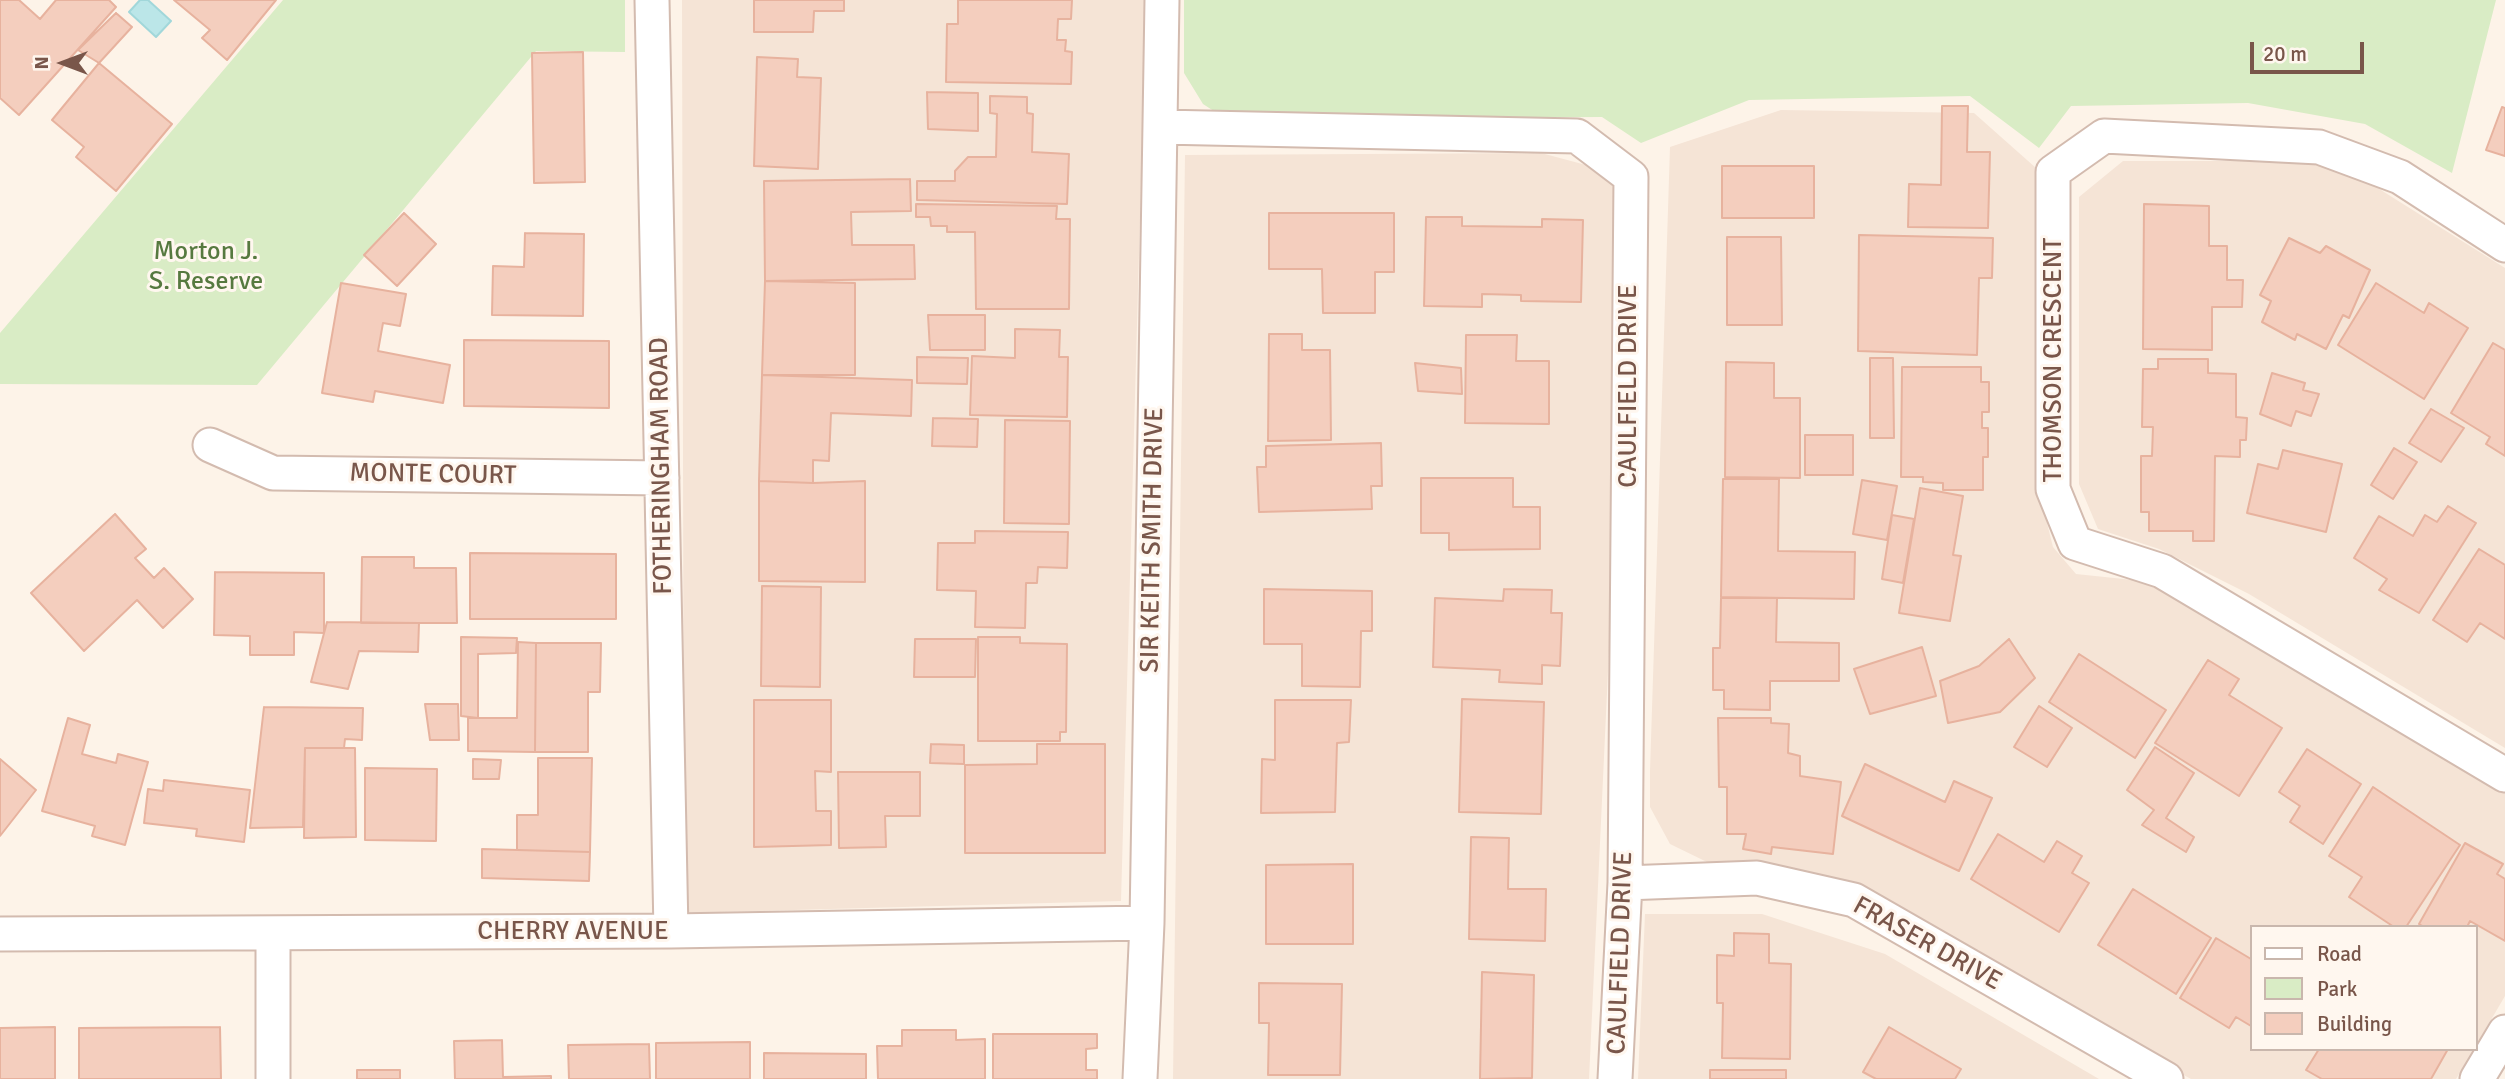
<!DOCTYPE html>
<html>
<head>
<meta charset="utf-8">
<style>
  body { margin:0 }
  #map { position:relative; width:2505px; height:1079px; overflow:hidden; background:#fdf3e8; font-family:Signika,sans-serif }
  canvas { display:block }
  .legend { position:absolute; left:2250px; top:925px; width:228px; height:126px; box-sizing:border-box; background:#fff7ef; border:2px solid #c9b7ad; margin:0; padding:9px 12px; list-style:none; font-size:21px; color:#79564a }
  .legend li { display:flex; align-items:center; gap:14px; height:35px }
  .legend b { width:35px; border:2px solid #c9b7ad }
  .north { position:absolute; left:28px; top:28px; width:70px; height:70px; -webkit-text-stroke:5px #fff7ef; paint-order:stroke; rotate:270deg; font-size:19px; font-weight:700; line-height:28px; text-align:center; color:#79564a }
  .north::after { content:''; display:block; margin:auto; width:24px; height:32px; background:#79564a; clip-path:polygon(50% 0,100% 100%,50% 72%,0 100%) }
  .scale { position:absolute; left:2250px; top:42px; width:114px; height:32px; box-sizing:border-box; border:4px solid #79564a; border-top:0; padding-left:9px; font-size:21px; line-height:24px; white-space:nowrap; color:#79564a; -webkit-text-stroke:5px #fff7ef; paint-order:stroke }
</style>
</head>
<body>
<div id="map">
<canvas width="2505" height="1079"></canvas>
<ul class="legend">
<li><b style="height:9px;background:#fff"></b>Road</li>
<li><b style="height:19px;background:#d9ecc5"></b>Park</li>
<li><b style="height:19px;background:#f4cebe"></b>Building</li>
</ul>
<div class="north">N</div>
<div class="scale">20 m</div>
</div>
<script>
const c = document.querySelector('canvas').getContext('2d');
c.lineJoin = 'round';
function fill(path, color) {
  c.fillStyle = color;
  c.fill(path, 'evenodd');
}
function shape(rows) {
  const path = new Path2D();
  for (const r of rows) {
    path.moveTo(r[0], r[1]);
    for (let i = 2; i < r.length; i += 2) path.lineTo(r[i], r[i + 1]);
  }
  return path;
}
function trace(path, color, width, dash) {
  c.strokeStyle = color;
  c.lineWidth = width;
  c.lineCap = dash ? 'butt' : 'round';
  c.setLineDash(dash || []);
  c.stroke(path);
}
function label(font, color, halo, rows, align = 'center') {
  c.font = font + ' Signika,sans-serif';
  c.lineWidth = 6;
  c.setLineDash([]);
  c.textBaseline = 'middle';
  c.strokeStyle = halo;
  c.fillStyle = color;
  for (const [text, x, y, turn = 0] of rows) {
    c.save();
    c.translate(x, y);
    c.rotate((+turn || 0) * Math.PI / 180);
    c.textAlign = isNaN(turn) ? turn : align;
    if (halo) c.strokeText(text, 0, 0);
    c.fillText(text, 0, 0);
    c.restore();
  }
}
fill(shape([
  [682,0,1146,0,1121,901,684,913],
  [1781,110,1974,113,2036,168,2039,491,2053,547,2076,574,2162,583,2505,791,2505,996,2475,1047,2475,927,2251,927,2251,1049,2474,1049,2456,1079,2191,1079,1813,872,1709,863,1670,844,1650,807,1650,771,1670,147],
  [2319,147,2384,192,2505,268,2505,748,2249,594,2159,549,2098,529,2079,484,2079,197,2123,161,2224,161],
  [1541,153,1631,177,1589,1079,1173,1079,1185,155],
  [1645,914,1762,914,1885,954,2099,1079,1638,1079]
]), '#f5e4d6');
fill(shape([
  [283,0,625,0,625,52,536,51,257,385,0,384,0,333],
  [1184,0,2496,0,2452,173,2365,124,2248,103,2071,106,2039,148,1970,96,1749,100,1641,143,1602,117,1226,119,1203,104,1184,73]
]), '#d9ecc5');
const water = shape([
  [140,0,148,0,171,21,156,37,129,12,140,0]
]);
fill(water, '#bbe6e8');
trace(water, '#a1d7da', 2);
const building = shape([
  [0,0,19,0,40,19,56,0,109,0,116,7,19,115,0,98,0,0],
  [174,0,276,0,227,60,202,38,210,30,174,0],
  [754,0,844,0,844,11,814,11,813,32,754,32,754,0],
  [958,0,1072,0,1071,19,1058,19,1057,40,1066,40,1065,51,1072,52,1071,84,946,82,947,24,958,24,958,0],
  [116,13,132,27,99,63,78,50,116,13],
  [583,52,585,182,534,183,532,53,583,52],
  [757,57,798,59,797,77,821,78,818,169,754,166,757,57],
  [99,63,172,124,116,191,76,157,84,147,52,120,99,63],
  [927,92,978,93,978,131,928,129,927,92],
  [990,96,1027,97,1027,113,1033,114,1032,152,1069,154,1067,204,917,200,917,181,955,181,955,171,968,157,996,157,997,114,990,113,990,96],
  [1942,106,1968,106,1967,152,1990,152,1988,228,1908,227,1909,184,1941,185,1942,106],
  [2502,107,2505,108,2505,156,2486,150,2502,107],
  [1722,166,1814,166,1814,218,1722,218,1722,166],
  [910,179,911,211,851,212,852,245,914,245,915,279,765,281,764,181,910,179],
  [916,204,1057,206,1056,219,1070,219,1069,309,976,309,975,232,947,232,947,226,931,226,930,217,916,217,916,204],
  [2144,204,2209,206,2209,246,2227,246,2227,280,2243,280,2242,307,2212,307,2212,350,2143,349,2144,204],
  [404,213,436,244,397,286,364,255,404,213],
  [1269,213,1394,213,1394,272,1375,272,1375,313,1323,313,1322,269,1269,269,1269,213],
  [1426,217,1462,217,1462,226,1542,227,1542,219,1583,220,1581,302,1521,301,1521,295,1482,294,1482,307,1424,306,1426,217],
  [525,233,584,234,583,316,492,315,493,266,524,267,525,233],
  [1859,235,1993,238,1992,278,1979,278,1977,355,1858,351,1859,235],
  [1727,237,1781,237,1782,325,1727,325,1727,237],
  [2289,238,2320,253,2326,246,2370,270,2349,318,2343,315,2326,349,2297,334,2295,340,2262,322,2271,301,2260,295,2289,238],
  [765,281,855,283,855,375,762,375,765,281],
  [341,283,406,294,400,326,383,323,378,351,450,365,443,403,375,391,373,402,322,393,341,283],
  [2376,283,2424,313,2429,303,2468,328,2424,399,2338,345,2376,283],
  [928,315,985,315,985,350,930,350,928,315],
  [1015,329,1060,330,1059,357,1068,357,1067,417,970,415,972,356,1015,358,1015,329],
  [1269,334,1302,334,1302,350,1330,350,1331,440,1268,441,1269,334],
  [1466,335,1517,335,1516,361,1549,361,1549,424,1465,423,1466,335],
  [464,340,609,341,609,408,464,406,464,340],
  [2493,343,2505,350,2505,456,2486,444,2490,437,2451,413,2493,343],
  [917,357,968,358,967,384,917,383,917,357],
  [1870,358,1893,358,1894,438,1870,438,1870,358],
  [2158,359,2208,359,2208,373,2236,374,2236,417,2247,418,2246,440,2240,440,2240,457,2215,456,2214,541,2193,541,2193,531,2149,531,2149,512,2141,512,2141,456,2152,456,2153,427,2142,427,2143,369,2158,369,2158,359],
  [1726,362,1774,363,1774,398,1800,398,1800,478,1725,477,1726,362],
  [1415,363,1461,368,1462,394,1418,391,1415,363],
  [1902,367,1981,367,1981,382,1989,382,1989,412,1982,412,1982,428,1988,428,1988,457,1983,457,1983,490,1943,490,1943,483,1923,482,1923,477,1901,477,1902,367],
  [2272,373,2305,383,2303,390,2319,394,2311,416,2296,411,2291,426,2260,414,2272,373],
  [762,375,912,380,911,416,831,413,829,461,813,460,813,483,759,481,762,375],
  [2431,409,2464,428,2441,462,2409,443,2431,409],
  [933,418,978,419,977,447,932,446,933,418],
  [1005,420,1070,421,1069,524,1004,523,1005,420],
  [1805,435,1853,435,1853,475,1805,475,1805,435],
  [1381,443,1382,486,1371,486,1372,509,1259,512,1257,467,1266,467,1266,446,1381,443],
  [2394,448,2417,462,2393,499,2371,485,2394,448],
  [2283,450,2342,464,2326,532,2247,513,2258,464,2278,469,2283,450],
  [1421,478,1513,478,1513,507,1540,507,1540,549,1449,550,1449,533,1421,533,1421,478],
  [1723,479,1779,479,1778,551,1855,552,1854,599,1721,597,1723,479],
  [1862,480,1897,486,1887,540,1853,534,1862,480],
  [759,481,813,483,865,481,865,582,759,581,759,481],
  [1920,488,1963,496,1953,555,1961,556,1950,621,1899,613,1920,488],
  [2448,506,2476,523,2419,613,2379,590,2387,579,2354,558,2379,516,2413,536,2425,515,2437,522,2448,506],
  [115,514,146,549,135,558,154,578,164,568,193,599,163,628,137,600,84,651,31,593,115,514],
  [1892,515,1914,519,1903,583,1882,579,1892,515],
  [975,531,1068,532,1067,568,1038,567,1037,583,1026,583,1025,628,975,627,976,591,937,590,938,543,975,543,975,531],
  [2479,549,2505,565,2505,639,2480,623,2467,642,2433,620,2479,549],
  [470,553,616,554,616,619,470,619,470,553],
  [362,557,414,557,414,568,456,568,457,623,361,623,362,557],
  [215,572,324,573,324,633,294,632,294,655,250,655,250,636,214,635,215,572],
  [762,586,821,587,820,687,761,686,762,586],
  [1264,589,1372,591,1372,631,1361,631,1360,687,1302,686,1302,644,1264,644,1264,589],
  [1504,589,1552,590,1551,613,1562,613,1560,666,1542,665,1542,684,1499,682,1500,670,1433,667,1435,598,1503,601,1504,589],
  [1721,598,1777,598,1776,642,1839,643,1839,681,1770,681,1770,710,1724,709,1724,690,1713,690,1713,648,1720,648,1721,598],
  [327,622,419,623,418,652,359,651,348,689,311,682,327,622],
  [461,637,517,638,516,653,478,654,478,718,461,716,461,637],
  [978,637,1020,637,1020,643,1067,644,1066,732,1060,732,1060,741,978,741,978,637],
  [915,639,976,639,975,677,914,677,915,639],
  [2009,639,2035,678,2000,712,1948,723,1940,681,1979,666,2009,639],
  [518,642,536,643,535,752,468,751,468,718,517,718,518,642],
  [536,643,601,643,600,692,588,692,588,752,535,752,536,643],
  [1922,647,1936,696,1870,714,1854,669,1922,647],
  [2079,654,2166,710,2135,758,2049,702,2079,654],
  [2208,660,2239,679,2229,695,2282,728,2239,796,2155,743,2208,660],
  [1462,699,1544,702,1541,814,1459,812,1462,699],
  [754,700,831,700,831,772,815,771,816,811,831,811,831,845,754,847,754,700],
  [1275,700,1351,700,1349,742,1337,743,1335,812,1261,813,1262,759,1275,760,1275,700],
  [425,704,458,704,459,740,430,740,425,704],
  [2039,706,2072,728,2047,767,2014,747,2039,706],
  [264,707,363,708,362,740,345,739,344,748,305,748,303,827,250,828,264,707],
  [68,718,90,725,82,754,116,763,118,754,148,762,125,845,92,836,95,826,42,811,68,718],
  [1718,718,1771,718,1771,723,1789,724,1788,753,1800,756,1800,776,1841,782,1833,854,1772,847,1771,854,1743,849,1746,834,1727,834,1727,787,1719,787,1718,718],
  [931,744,964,745,964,764,930,763,931,744],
  [1037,744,1105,744,1105,853,965,853,965,765,1037,764,1037,744],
  [2155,747,2194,773,2166,818,2194,837,2186,852,2142,825,2154,810,2127,790,2155,747],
  [305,748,355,748,356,837,304,838,305,748],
  [2307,749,2361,784,2323,844,2290,822,2300,806,2279,792,2307,749],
  [538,758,592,758,590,852,517,850,517,815,538,815,538,758],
  [0,759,36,790,0,836,0,759],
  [473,759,501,760,499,779,473,779,473,759],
  [1865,764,1945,802,1954,781,1992,798,1959,871,1842,816,1865,764],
  [365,768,437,769,436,841,365,840,365,768],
  [838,772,920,772,920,816,885,816,886,847,839,848,838,772],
  [164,780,250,790,244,842,196,836,197,829,144,823,148,789,163,791,164,780],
  [2373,787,2460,845,2406,927,2394,927,2349,897,2362,877,2329,856,2373,787],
  [1998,834,2044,862,2057,841,2082,856,2072,873,2089,883,2059,932,1971,879,1998,834],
  [1471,837,1509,838,1508,889,1546,889,1545,941,1469,939,1471,837],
  [2465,843,2503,864,2497,874,2505,879,2505,941,2470,921,2467,927,2424,927,2419,924,2465,843],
  [482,849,590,852,589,881,482,878,482,849],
  [1353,864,1353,944,1266,944,1266,865,1353,864],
  [2133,889,2211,938,2176,994,2098,945,2133,889],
  [1734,933,1769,934,1769,963,1791,964,1790,1059,1722,1058,1723,1003,1717,1003,1717,955,1734,956,1734,933],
  [2216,938,2251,959,2251,1026,2236,1017,2229,1028,2180,998,2216,938],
  [1482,972,1534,975,1532,1078,1480,1079,1482,972],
  [1259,983,1342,984,1340,1075,1268,1075,1269,1023,1259,1023,1259,983],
  [55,1027,55,1079,0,1079,0,1028,55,1027],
  [220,1027,221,1079,79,1079,79,1028,220,1027],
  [1889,1027,1961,1069,1955,1079,1876,1079,1863,1072,1889,1027],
  [902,1030,956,1030,956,1040,985,1039,985,1079,878,1079,877,1046,902,1046,902,1030],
  [993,1034,1097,1034,1097,1048,1086,1049,1086,1070,1097,1070,1097,1079,993,1079,993,1034],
  [502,1040,503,1077,551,1076,551,1079,455,1079,454,1041,502,1040],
  [750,1042,750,1079,656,1079,656,1043,750,1042],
  [649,1044,650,1079,569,1079,568,1045,649,1044],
  [2319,1049,2448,1049,2431,1079,2322,1079,2306,1070,2319,1049],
  [764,1053,866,1054,866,1079,764,1079,764,1053],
  [357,1070,400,1070,400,1079,357,1079,357,1070],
  [1710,1070,1786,1070,1786,1079,1710,1079,1710,1070]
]);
fill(building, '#f4cebe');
trace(building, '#e7b29e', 2);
const minor = shape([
  [652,0,671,931],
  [1161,127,1577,136,1631,177,1625,883,1615,1079],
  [2505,245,2400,177,2319,147,2104,136,2053,172,2053,489,2075,543,2162,571,2505,775],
  [210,445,273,473,662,478],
  [1625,883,1757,878,1854,900,2166,1079],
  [0,934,671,931,1147,923],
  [273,1079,273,934],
  [1140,1079,1147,923,1162,0],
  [2477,1079,2505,1032]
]);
trace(minor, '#d3bbaf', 37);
trace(minor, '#fff', 33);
label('26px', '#56793f', '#fff7ef', [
  ["Morton J.",206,252],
  ["S. Reserve",206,282]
]);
label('26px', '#79564a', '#fff7ef', [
  ["THOMSON CRESCENT",2054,360,-90],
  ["CAULFIELD DRIVE",1629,386,-90],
  ["FOTHERINGHAM ROAD",662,466,-91],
  ["MONTE COURT",433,475,1],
  ["SIR KEITH SMITH DRIVE",1153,540,-89],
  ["CHERRY AVENUE",573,932],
  ["FRASER DRIVE",1927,944,29],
  ["CAULFIELD DRIVE",1621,953,-88]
]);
</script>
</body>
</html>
